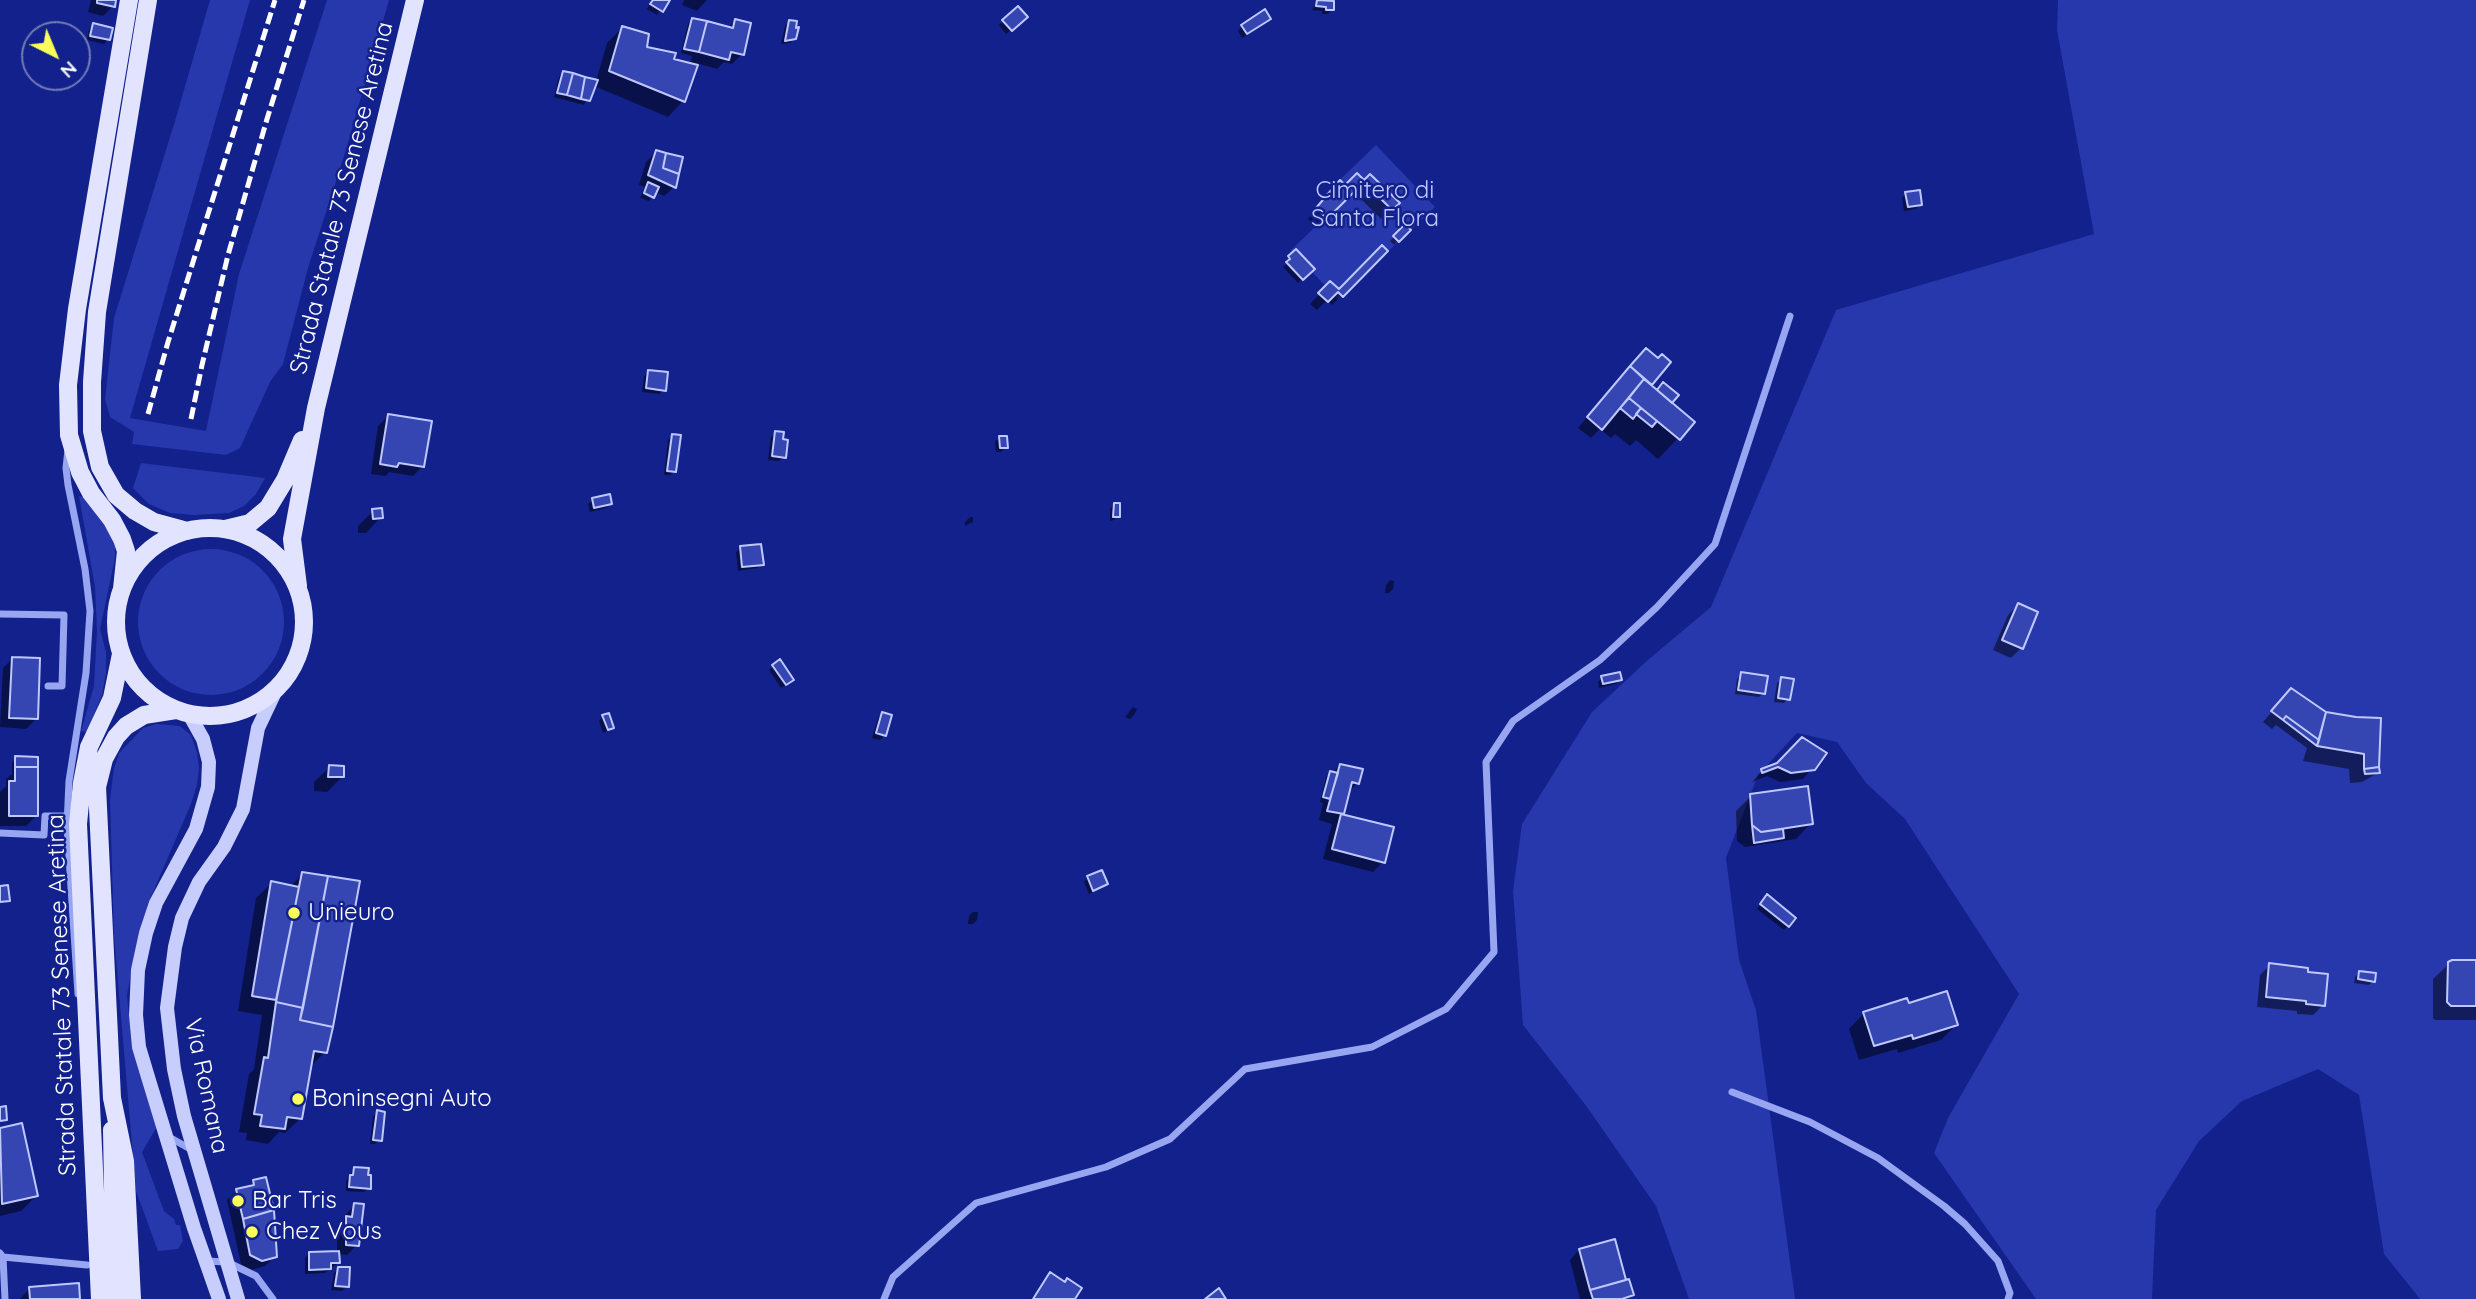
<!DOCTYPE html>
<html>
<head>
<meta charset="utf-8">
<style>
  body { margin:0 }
  #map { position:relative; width:2476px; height:1299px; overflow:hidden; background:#12218b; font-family:Quicksand,sans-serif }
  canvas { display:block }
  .north { position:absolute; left:21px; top:21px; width:70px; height:70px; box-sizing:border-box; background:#12218b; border:2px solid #717ab9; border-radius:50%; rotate:137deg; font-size:19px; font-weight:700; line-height:28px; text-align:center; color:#fff }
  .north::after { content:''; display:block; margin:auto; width:24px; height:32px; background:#fbff58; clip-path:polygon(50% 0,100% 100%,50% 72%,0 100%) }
</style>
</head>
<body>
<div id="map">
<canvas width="2476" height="1299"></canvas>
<div class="north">N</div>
</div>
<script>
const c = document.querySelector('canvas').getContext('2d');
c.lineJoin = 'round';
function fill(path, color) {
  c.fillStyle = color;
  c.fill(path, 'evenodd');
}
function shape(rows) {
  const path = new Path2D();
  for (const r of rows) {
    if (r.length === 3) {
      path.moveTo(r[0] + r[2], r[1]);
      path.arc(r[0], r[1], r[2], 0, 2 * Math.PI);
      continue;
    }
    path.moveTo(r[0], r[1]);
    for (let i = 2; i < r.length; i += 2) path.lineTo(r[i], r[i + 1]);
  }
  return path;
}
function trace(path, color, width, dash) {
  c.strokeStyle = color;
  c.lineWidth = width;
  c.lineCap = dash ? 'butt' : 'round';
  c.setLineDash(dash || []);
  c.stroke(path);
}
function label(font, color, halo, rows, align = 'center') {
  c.font = font + ' Quicksand,sans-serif';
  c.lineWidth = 5;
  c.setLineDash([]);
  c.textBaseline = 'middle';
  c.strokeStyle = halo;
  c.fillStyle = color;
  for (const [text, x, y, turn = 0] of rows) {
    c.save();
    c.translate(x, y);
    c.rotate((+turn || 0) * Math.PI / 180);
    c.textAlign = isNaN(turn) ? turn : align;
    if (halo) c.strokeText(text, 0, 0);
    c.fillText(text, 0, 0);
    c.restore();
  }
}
fill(shape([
  [210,0,250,0,130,418,206,431,239,274,327,0,389,0,345,153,308,268,283,364,270,382,240,448,226,455,132,444,134,432,110,417,105,399,114,318,175,121],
  [2058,0,2476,0,2476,1299,2420,1299,2384,1254,2359,1095,2318,1069,2242,1101,2199,1141,2156,1210,2152,1299,2036,1299,1934,1153,1948,1118,2019,994,1905,819,1866,783,1837,742,1797,733,1758,775,1726,858,1739,960,1756,1010,1795,1299,1689,1299,1656,1206,1587,1107,1523,1025,1513,891,1522,824,1592,712,1649,659,1711,607,1836,310,2094,234,2057,30],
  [1376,145,1435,207,1338,299,1291,250,1333,210,1322,197],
  [141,463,265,478,256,494,244,506,229,513,194,515,170,513,149,504,133,488],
  [79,496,87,498,100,510,115,543,115,558,100,629,106,652,106,673,102,695,87,732,81,731,94,686,97,631,95,587],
  [211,622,73],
  [156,724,180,726,191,735,197,752,199,768,197,785,191,804,150,899,139,932,127,995,132,1047,158,1125,142,1152,164,1211,174,1219,176,1225,180,1225,183,1241,178,1249,158,1251,136,1191,114,935,110,799,114,768,119,753,143,728]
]), '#2638ac');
fill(shape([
  [91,0,115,0,113,6,103,16,88,12],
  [652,0,668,0,657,15,647,9],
  [684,0,707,0,697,11,682,5],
  [1318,0,1333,3,1332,9,1328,14,1322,14,1322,11,1312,10],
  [1018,8,1022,21,1006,34,999,25],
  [1269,19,1242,38,1238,31,1242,26],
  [692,20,728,28,735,21,742,54,732,64,724,62,717,69,696,63,683,101,668,117,594,86,584,105,554,97,559,77,563,72,596,81,607,43,622,28,645,49,690,65,692,56,681,53,688,24],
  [789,22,795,38,790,43,781,44,785,26],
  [93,25,108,39,104,44,87,40,89,30],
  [656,152,674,187,664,196,655,192,649,201,640,198,645,187,639,185,646,162],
  [1357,176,1364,182,1370,176,1397,203,1381,219,1353,191,1316,228,1308,219,1331,193,1345,188],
  [1906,193,1920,205,1916,209,1904,211,1902,198],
  [1405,226,1408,230,1394,245,1390,241],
  [1296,251,1312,269,1298,283,1283,267,1287,264,1285,262],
  [1386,251,1332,305,1327,300,1317,310,1310,304,1330,283,1339,292],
  [1636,360,1669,362,1649,385,1670,403,1678,438,1658,459,1636,440,1630,446,1615,434,1611,438,1600,429,1591,438,1578,428],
  [649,372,664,390,659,394,642,392,644,376],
  [388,416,423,466,413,476,389,472,386,476,371,474,378,426],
  [776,433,784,457,779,461,768,460,771,437],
  [672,436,675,471,670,475,664,475,668,440],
  [999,438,1006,447,1001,452,996,452,995,442],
  [593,500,611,504,606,508,590,512,588,504],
  [1114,504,1118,516,1114,520,1110,521,1110,509],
  [373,511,381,517,366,533,358,533,358,526],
  [970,517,973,517,973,522,965,526,965,522],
  [741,548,762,564,757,568,738,571,736,552],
  [1390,580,1394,581,1393,589,1389,593,1385,593,1386,585],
  [2018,605,2021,648,2011,658,1993,650,2008,615],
  [13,658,36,719,26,729,0,727,3,668],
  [773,666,788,684,781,688,769,670],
  [1742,674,1764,693,1759,697,1735,694,1737,679],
  [1602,678,1620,679,1616,684,1599,688,1598,682],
  [1782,679,1788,699,1784,703,1774,702,1777,683],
  [2282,700,2326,714,2356,719,2378,773,2362,782,2350,783,2349,769,2303,761,2307,748,2276,725,2272,729,2263,722],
  [1133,707,1137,709,1134,715,1130,719,1125,717],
  [882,714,885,735,880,740,872,738,878,718],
  [603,716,612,727,603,733,599,721],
  [1825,753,1803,779,1780,782,1767,776,1752,782,1762,771],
  [16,758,36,816,26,826,0,826,0,792,6,786,6,779,12,774,12,763],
  [1341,765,1358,783,1348,792,1341,816,1383,862,1373,872,1323,859,1332,824,1319,820,1323,803,1320,802,1326,777],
  [330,767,342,777,327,792,314,791,314,782],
  [1751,796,1811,823,1796,839,1745,847,1737,841,1736,811],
  [303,873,325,1052,310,1067,301,1118,285,1133,279,1132,268,1144,246,1140,247,1133,239,1132,249,1074,254,1069,262,1015,238,1011,256,898,272,883,290,887],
  [1088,877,1106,884,1089,894,1084,882],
  [1763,901,1788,926,1784,930,1757,909],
  [973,912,978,912,977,920,973,924,968,924,969,916],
  [2476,962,2476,1020,2435,1020,2433,1018,2433,979,2449,964],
  [2270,965,2323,1005,2313,1015,2297,1014,2297,1011,2257,1007,2260,975],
  [2359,973,2373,981,2369,985,2354,983,2355,977],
  [1864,1013,1956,1025,1941,1040,1898,1053,1897,1049,1859,1060,1849,1029],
  [377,1112,380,1140,375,1144,370,1144,373,1117],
  [20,1125,36,1196,21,1211,0,1216,0,1129],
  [354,1169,369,1188,364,1192,346,1191,346,1181],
  [254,1182,275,1256,265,1266,251,1270,241,1264,227,1200,237,1190,247,1188],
  [355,1205,357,1245,347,1255,338,1254,338,1263,325,1273,305,1274,305,1258,309,1253,337,1253,337,1228,344,1221,345,1215],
  [1579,1250,1625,1282,1632,1295,1628,1299,1580,1299,1570,1260],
  [339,1269,347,1286,342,1291,331,1290,334,1273],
  [1050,1275,1064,1283,1073,1299,1031,1299],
  [30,1288,79,1299,20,1299]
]), '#0007');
const building = shape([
  [97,0,116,0,115,7,97,3,97,0],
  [653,0,670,0,663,12,650,4,653,0],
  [1317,0,1334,1,1334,10,1326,10,1326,7,1316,6,1317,0],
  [1018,6,1028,17,1012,31,1002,20,1018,6],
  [1265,9,1271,19,1247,34,1241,25,1265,9],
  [692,18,707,21,699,52,684,49,692,18],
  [735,19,751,23,744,55,731,52,729,60,699,52,707,21,733,28,735,19],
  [789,20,797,21,796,28,799,27,796,39,785,41,789,20],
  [93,23,113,28,110,40,90,36,93,23],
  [622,26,649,34,647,47,676,53,674,59,698,65,685,102,609,71,622,26],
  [563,71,573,73,567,95,557,93,563,71],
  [573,73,585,77,581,99,567,95,573,73],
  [585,77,598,80,590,101,581,99,585,77],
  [656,150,666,153,663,168,679,174,676,188,648,175,656,150],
  [666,153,683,157,679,174,663,168,666,153],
  [1357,173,1364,180,1370,174,1400,203,1392,210,1364,182,1327,219,1316,208,1340,180,1345,185,1357,173],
  [648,182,659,187,654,198,644,193,648,182],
  [1920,190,1922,205,1908,207,1905,192,1920,190],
  [1405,224,1411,230,1399,242,1393,236,1405,224],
  [1382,245,1388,251,1343,297,1338,292,1328,302,1318,293,1330,281,1339,289,1382,245],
  [1296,249,1315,269,1303,280,1286,262,1290,259,1288,256,1296,249],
  [1646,348,1658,358,1662,354,1671,362,1652,385,1630,366,1646,348],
  [1630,366,1644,379,1602,430,1587,417,1630,366],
  [648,370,668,372,666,391,646,388,648,370],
  [1644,379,1695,422,1680,440,1629,398,1644,379],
  [1663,382,1679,395,1672,403,1657,390,1663,382],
  [1629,398,1641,408,1633,419,1620,408,1629,398],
  [1641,408,1657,421,1652,427,1636,414,1641,408],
  [388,414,432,421,424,467,399,463,397,467,380,464,388,414],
  [775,431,784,432,783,439,788,440,786,458,772,456,775,431],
  [672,434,681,435,676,472,667,471,672,434],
  [999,436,1007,436,1008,448,1000,448,999,436],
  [610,494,612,504,594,508,592,498,610,494],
  [1114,503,1120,503,1120,517,1113,517,1114,503],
  [382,508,383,518,373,519,372,509,382,508],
  [761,544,764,565,742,567,740,546,761,544],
  [2018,603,2038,612,2023,649,2002,640,2018,603],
  [12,657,40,658,38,719,9,718,12,657],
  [780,659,794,680,786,685,772,665,780,659],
  [1620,672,1622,680,1603,684,1601,676,1620,672],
  [1741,672,1768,676,1765,694,1738,690,1741,672],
  [1781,677,1794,679,1790,700,1778,698,1781,677],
  [2291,688,2326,712,2319,740,2286,716,2283,720,2271,711,2291,688],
  [882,712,892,715,886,736,876,733,882,712],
  [2326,712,2356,717,2381,718,2379,767,2364,769,2364,754,2317,746,2326,712],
  [609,713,614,728,608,730,602,715,609,713],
  [2286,716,2319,740,2317,746,2283,720,2286,716],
  [1802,737,1827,753,1815,770,1791,773,1778,767,1762,773,1761,769,1777,763,1802,737],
  [15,756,38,757,38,767,15,767,15,756],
  [1340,764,1363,769,1359,784,1352,782,1344,814,1327,811,1340,764],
  [329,765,344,766,344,777,328,777,329,765],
  [15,767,38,767,38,816,9,816,9,781,15,781,15,767],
  [2379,767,2380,773,2365,774,2364,769,2379,767],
  [1330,771,1338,773,1330,799,1323,797,1330,771],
  [1808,786,1813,824,1761,832,1752,825,1750,794,1808,786],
  [1341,814,1394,827,1385,863,1332,849,1341,814],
  [1752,825,1761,832,1783,829,1784,838,1754,843,1752,825],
  [1102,870,1108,884,1093,891,1087,876,1102,870],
  [302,872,328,876,303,1008,276,1002,302,872],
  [328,876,360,881,333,1027,300,1020,328,876],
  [271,881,299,887,276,1000,252,996,271,881],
  [8,885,10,901,0,902,0,886,8,885],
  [1767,894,1796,918,1789,927,1760,904,1767,894],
  [2452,960,2476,960,2476,1006,2451,1006,2447,1002,2448,962,2452,960],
  [2269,963,2308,968,2308,972,2328,974,2325,1006,2306,1004,2306,1001,2266,997,2269,963],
  [2359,971,2376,973,2375,982,2358,979,2359,971],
  [1947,991,1958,1025,1913,1039,1912,1035,1874,1046,1863,1012,1907,998,1909,1003,1947,991],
  [276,1002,303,1008,300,1020,333,1027,327,1053,314,1051,302,1119,287,1117,285,1129,260,1126,262,1115,254,1114,264,1057,268,1058,276,1002],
  [6,1106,7,1120,0,1121,0,1107,6,1106],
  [377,1110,385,1112,382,1141,373,1140,377,1110],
  [22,1123,38,1196,2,1204,0,1128,22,1123],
  [354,1167,369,1168,368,1175,371,1175,371,1189,349,1187,350,1175,353,1175,354,1167],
  [266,1177,274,1210,243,1219,236,1189,254,1185,253,1180,266,1177],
  [354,1203,364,1204,359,1246,346,1245,346,1216,352,1217,354,1203],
  [274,1210,277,1257,262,1261,250,1255,243,1219,274,1210],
  [1615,1239,1626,1280,1590,1290,1579,1249,1615,1239],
  [339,1251,340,1263,331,1263,331,1269,309,1270,309,1252,339,1251],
  [338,1267,350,1267,349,1287,335,1286,338,1267],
  [1050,1272,1065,1282,1067,1278,1082,1288,1075,1299,1033,1299,1050,1272],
  [1629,1279,1634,1295,1622,1299,1593,1299,1590,1290,1629,1279],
  [79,1283,80,1299,30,1299,29,1287,79,1283],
  [1219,1288,1226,1299,1205,1299,1219,1288]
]);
fill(building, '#3546b2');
trace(building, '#bfc8fc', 2);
trace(shape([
  [68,450,66,468,68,485,85,569,90,611,86,673,69,781,67,826,78,994],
  [0,614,64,615,62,686,48,686],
  [0,833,44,835,45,816,68,816],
  [1732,1092,1810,1122,1878,1158,1944,1206,1965,1224,1998,1261,2010,1293,2008,1299],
  [169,1137,192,1150],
  [0,1253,3,1257,5,1299],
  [3,1257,87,1265],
  [205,1261,227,1262,256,1276,273,1299],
  [884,1299,893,1277,976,1203,1106,1167,1170,1139,1245,1069,1372,1047,1446,1009,1494,952,1486,762,1513,721,1600,660,1657,607,1715,544,1790,316]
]), '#98a5f1', 7);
trace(shape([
  [189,714,203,739,209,762,208,787,196,829,156,903,146,933,138,970,136,1015,139,1047,148,1077,194,1228,219,1299],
  [238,1299,184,1116,174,1069,167,1008,175,947,182,918,199,882,224,847,243,809,258,728,276,690]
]), '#c7cdfc', 14);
trace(shape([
  [148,0,97,312,92,382,92,431,100,467,116,495,135,511,154,522,187,531],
  [210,622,94],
  [225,529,250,523,268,508,285,480,302,440],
  [298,586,292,539,316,408,415,0],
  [122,589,126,551,122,539,112,520,91,493,80,472,69,435,68,385,77,309,129,0],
  [112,1130,115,1299],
  [100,1299,78,824,82,783,89,747,112,698,121,654],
  [132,1299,125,1161,112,1098,97,787,104,759,116,737,126,726,144,715,176,710]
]), '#e2e4ff', 18);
trace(shape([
  [148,414,168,342,275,0],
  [191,419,202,365,228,255,267,119,304,0]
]), '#fff', 5, [12, 5]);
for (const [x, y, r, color] of [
  [294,913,7,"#fbff58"],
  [298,1099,7,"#fbff58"],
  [238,1201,7,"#fbff58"],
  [252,1232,7,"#fbff58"]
]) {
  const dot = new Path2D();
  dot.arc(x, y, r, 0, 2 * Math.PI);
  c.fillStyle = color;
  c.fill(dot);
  trace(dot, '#12218b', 2.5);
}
label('24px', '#bfc8fc', '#12218b', [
  ["Cimitero di",1375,191],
  ["Santa Flora",1375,219]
]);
label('24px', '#fff', '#12218b', [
  ["Strada Statale 73 Senese Aretina",342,198,-76],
  ["Strada Statale 73 Senese Aretina",62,995,-92],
  ["Via Romana",206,1086,78]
]);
label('24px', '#fff', '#12218b', [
  ["Unieuro",308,913],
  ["Boninsegni Auto",312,1099],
  ["Bar Tris",252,1201],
  ["Chez Vous",266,1232]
], 'left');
</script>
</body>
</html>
